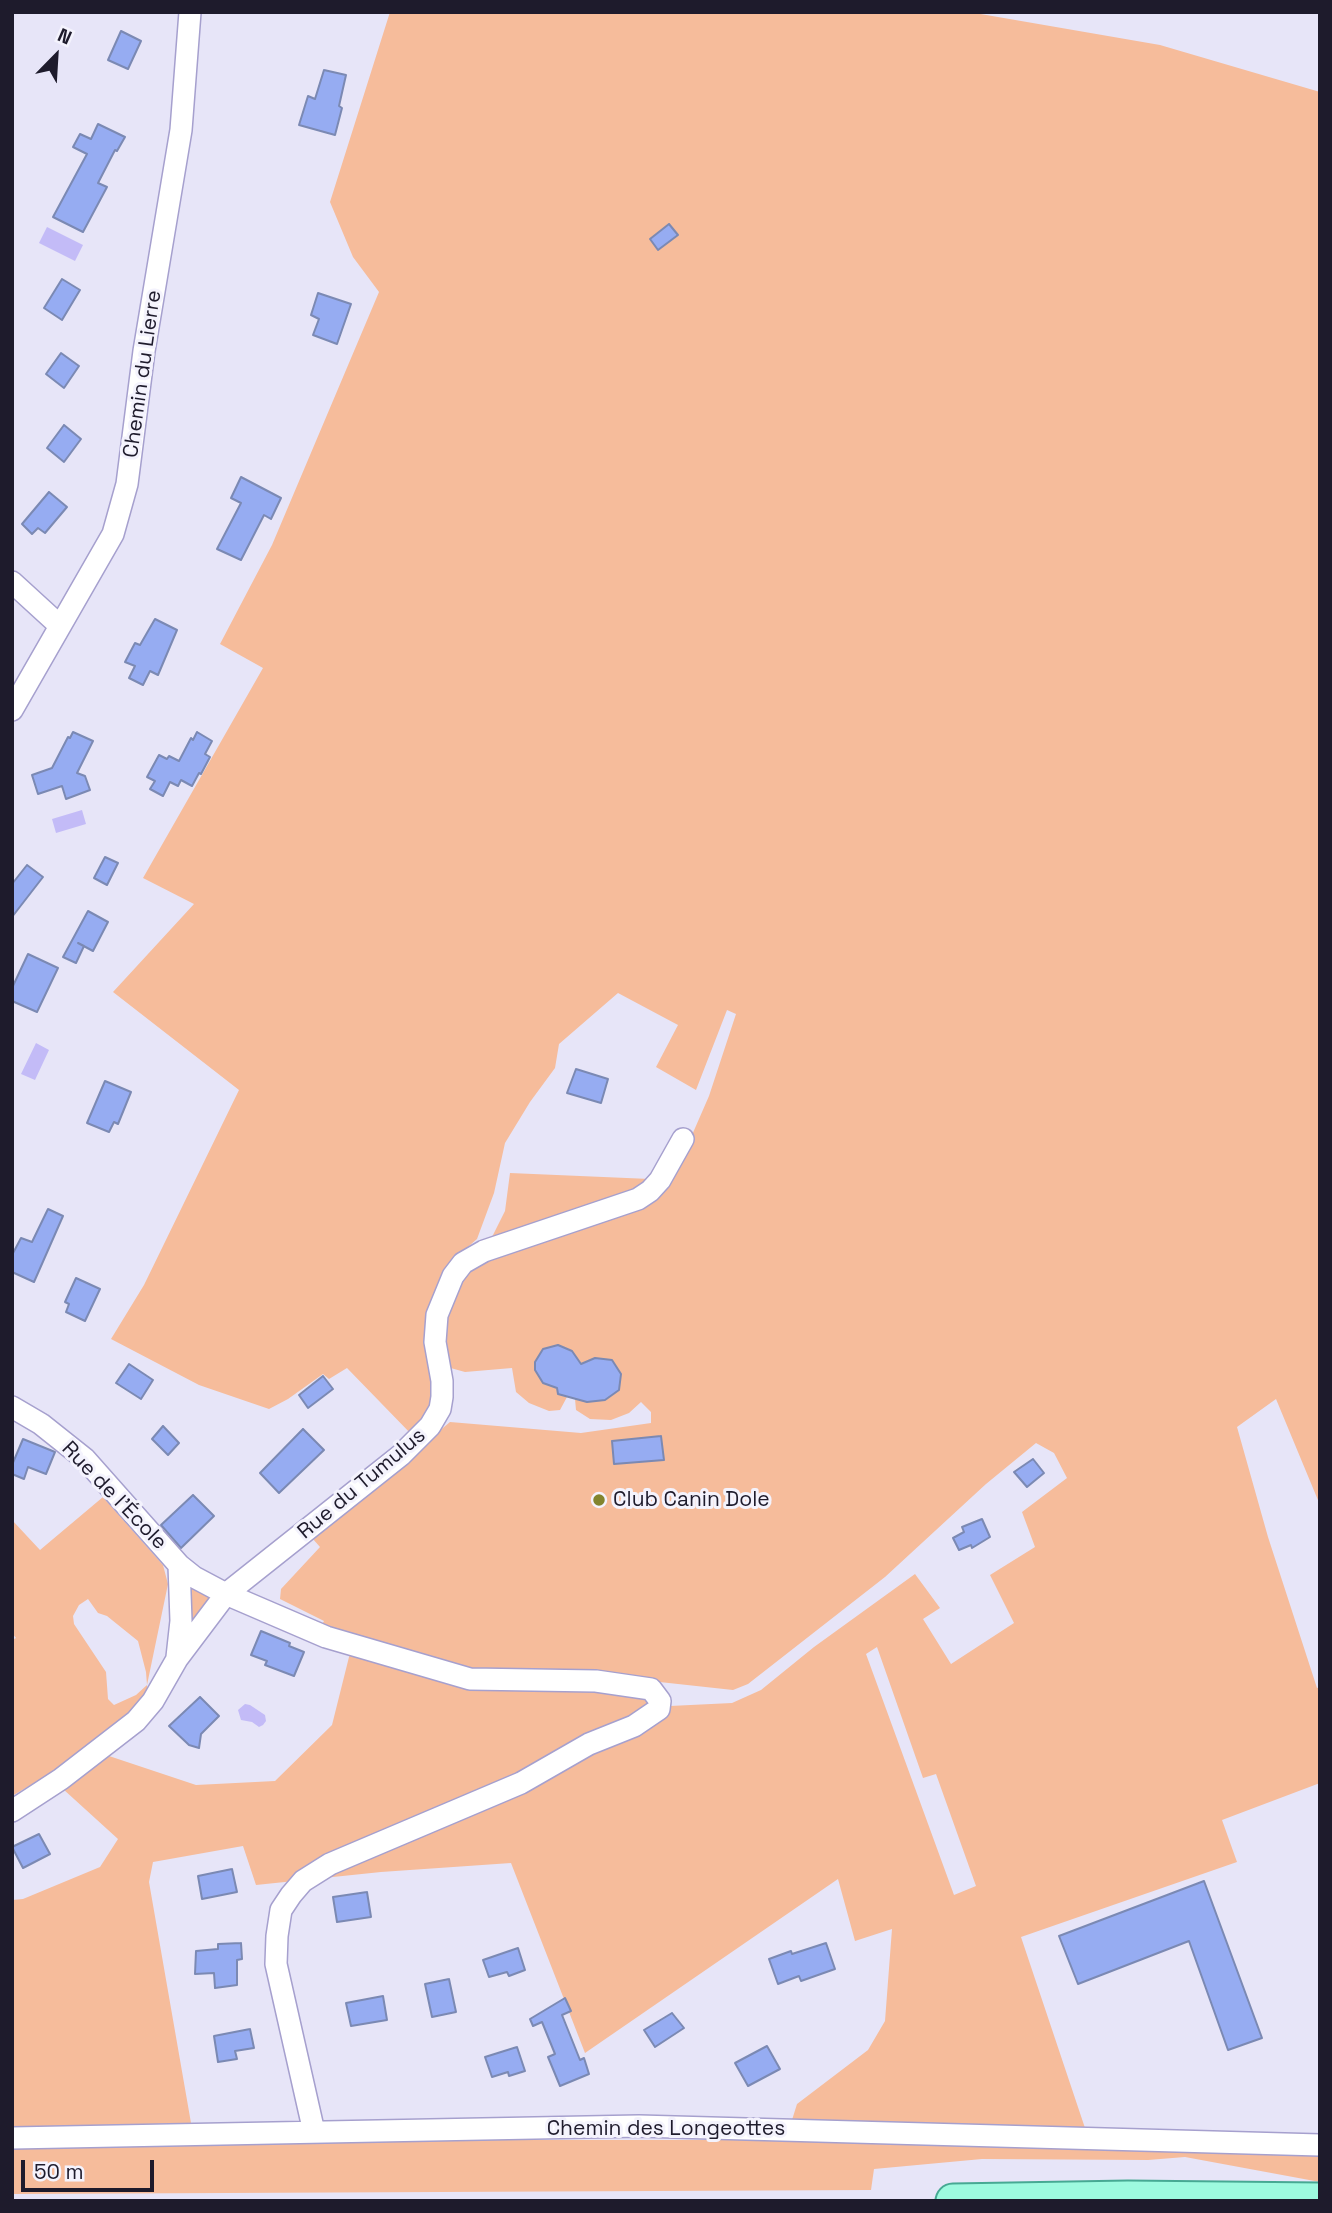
<!DOCTYPE html>
<html>
<head>
<meta charset="utf-8">
<style>
  body { margin:0 }
  #map { position:relative; width:1332px; height:2213px; overflow:hidden; background:#e7e5f8; font-family:"Space Grotesk",sans-serif }
  canvas { display:block }
  .frame { position:absolute; inset:0; border:14px solid #1e1b2c; pointer-events:none }
  .north { position:absolute; left:21px; top:21px; width:70px; height:70px; -webkit-text-stroke:5px #f4f3fd; paint-order:stroke; rotate:24deg; font-size:19px; font-weight:700; line-height:28px; text-align:center; color:#1e1b2c }
  .north::after { content:''; display:block; margin:auto; width:24px; height:32px; background:#1e1b2c; clip-path:polygon(50% 0,100% 100%,50% 72%,0 100%) }
  .scale { position:absolute; left:21px; top:2160px; width:133px; height:32px; box-sizing:border-box; border:4px solid #1e1b2c; border-top:0; padding-left:9px; font-size:21px; line-height:24px; white-space:nowrap; color:#1e1b2c; -webkit-text-stroke:5px #f4f3fd; paint-order:stroke }
</style>
</head>
<body>
<div id="map">
<canvas width="1332" height="2213"></canvas>
<div class="frame"></div>
<div class="north">N</div>
<div class="scale">50 m</div>
</div>
<script>
const c = document.querySelector('canvas').getContext('2d');
c.lineJoin = 'round';
function fill(path, color) {
  c.fillStyle = color;
  c.fill(path, 'evenodd');
}
function shape(rows) {
  const path = new Path2D();
  for (const r of rows) {
    path.moveTo(r[0], r[1]);
    for (let i = 2; i < r.length; i += 2) path.lineTo(r[i], r[i + 1]);
  }
  return path;
}
function trace(path, color, width, dash) {
  c.strokeStyle = color;
  c.lineWidth = width;
  c.lineCap = dash ? 'butt' : 'round';
  c.setLineDash(dash || []);
  c.stroke(path);
}
function label(font, color, halo, rows, align = 'center') {
  c.font = font + ' "Space Grotesk",sans-serif';
  c.lineWidth = 6;
  c.setLineDash([]);
  c.textBaseline = 'middle';
  c.strokeStyle = halo;
  c.fillStyle = color;
  for (const [text, x, y, turn = 0] of rows) {
    c.save();
    c.translate(x, y);
    c.rotate((+turn || 0) * Math.PI / 180);
    c.textAlign = isNaN(turn) ? turn : align;
    if (halo) c.strokeText(text, 0, 0);
    c.fillText(text, 0, 0);
    c.restore();
  }
}
fill(shape([
  [390,12,969,12,1160,45,1320,92,1320,1505,1276,1399,1237,1427,1268,1537,1317,1688,1320,1687,1320,1783,1222,1820,1237,1862,1021,1937,1086,2131,869,2126,792,2120,797,2104,868,2050,885,2021,892,1929,855,1941,838,1879,585,2053,511,1863,381,1872,256,1885,243,1846,153,1862,149,1882,191,2123,12,2128,12,1900,23,1899,100,1867,118,1839,63,1789,109,1756,196,1785,275,1781,332,1725,351,1649,448,1679,480,1685,568,1686,606,1688,641,1694,658,1717,670,1706,732,1703,761,1690,814,1647,915,1574,940,1608,923,1619,951,1664,1014,1623,990,1575,1035,1547,1022,1512,1067,1478,1054,1453,1036,1443,986,1484,885,1577,748,1684,733,1690,632,1679,477,1670,448,1665,367,1646,320,1628,324,1621,280,1599,281,1589,320,1547,312,1538,450,1422,581,1433,651,1423,651,1412,641,1402,629,1413,611,1420,590,1419,576,1410,575,1399,567,1397,560,1410,549,1411,529,1403,516,1392,512,1368,465,1372,447,1367,441,1326,445,1310,458,1280,477,1260,502,1249,657,1197,675,1174,709,1096,736,1014,727,1010,696,1090,656,1067,678,1025,618,993,559,1044,555,1068,530,1102,505,1143,494,1193,477,1239,454,1259,432,1308,429,1325,437,1378,434,1403,428,1419,414,1437,347,1368,329,1379,323,1374,288,1399,269,1409,199,1385,111,1339,144,1285,239,1090,113,992,194,904,143,878,263,668,220,644,272,545,379,292,353,257,330,202],
  [877,1647,923,1778,936,1774,976,1886,954,1895,866,1654],
  [510,1173,650,1179,636,1191,490,1241,505,1211],
  [103,1497,163,1565,168,1584,147,1685,148,1695,133,1712,48,1775,12,1796,12,1640,16,1638,12,1633,12,1520,40,1550],
  [88,1599,98,1613,107,1616,138,1641,146,1672,147,1685,136,1695,114,1705,108,1699,106,1672,74,1624,73,1616,79,1605],
  [188,1579,217,1597,187,1633],
  [194,2140,785,2140,1320,2154,1320,2182,1185,2157,1148,2160,982,2159,874,2169,871,2190,12,2194,12,2142]
]), '#f6bc9b');
fill(shape([
  [47,227,83,245,75,261,39,243],
  [82,810,86,824,56,833,52,819],
  [36,1043,49,1050,35,1080,21,1074],
  [245,1704,250,1705,265,1715,266,1721,263,1725,259,1727,252,1722,241,1720,238,1710]
]), '#c3bbf7');
const building = shape([
  [121,31,141,41,128,69,108,60,121,31],
  [324,70,346,75,339,106,342,108,335,135,299,125,308,96,315,99,324,70],
  [98,124,125,137,117,151,115,150,98,183,107,187,83,232,53,217,87,154,73,147,80,134,91,139,98,124],
  [669,224,678,235,658,250,650,239,669,224],
  [62,279,80,290,62,320,44,308,62,279],
  [318,293,351,304,337,344,313,335,319,319,311,315,318,293],
  [61,353,79,366,64,388,46,374,61,353],
  [64,425,81,439,64,462,47,448,64,425],
  [241,477,281,498,271,519,264,515,241,560,217,549,241,503,231,498,241,477],
  [49,492,67,507,45,533,38,528,32,534,22,524,49,492],
  [155,619,177,630,158,675,150,671,143,685,129,678,135,666,125,662,135,643,140,645,155,619],
  [73,732,93,741,77,773,85,776,90,790,66,799,62,786,38,794,32,775,52,768,68,737,70,738,73,732],
  [197,732,212,741,205,754,210,757,201,774,199,773,192,786,181,780,178,786,170,782,163,796,150,789,155,781,147,777,159,755,167,759,169,756,179,761,191,738,193,740,197,732],
  [105,857,118,863,107,885,94,878,105,857],
  [27,865,43,877,12,917,12,884,27,865],
  [88,911,108,922,93,951,78,943,84,946,76,963,63,957,88,911],
  [28,954,58,968,37,1012,12,1001,12,988,28,954],
  [576,1069,608,1079,601,1103,567,1093,576,1069],
  [105,1081,131,1092,118,1124,114,1122,109,1132,87,1123,105,1081],
  [48,1209,63,1216,34,1282,12,1272,12,1255,21,1238,32,1242,48,1209],
  [76,1278,100,1289,85,1321,66,1312,69,1304,65,1302,76,1278],
  [558,1345,572,1351,581,1364,595,1358,612,1360,621,1374,619,1390,605,1400,587,1402,558,1394,557,1388,543,1383,535,1370,535,1362,543,1349,558,1345],
  [129,1364,153,1380,141,1399,116,1383,129,1364],
  [323,1376,333,1389,308,1408,299,1395,323,1376],
  [163,1426,179,1443,168,1455,152,1439,163,1426],
  [303,1429,324,1450,279,1493,260,1473,303,1429],
  [661,1436,664,1460,614,1464,612,1441,661,1436],
  [23,1439,55,1452,46,1474,28,1467,24,1479,12,1474,12,1465,23,1439],
  [1033,1459,1044,1473,1027,1487,1014,1472,1033,1459],
  [193,1495,214,1516,181,1548,161,1525,193,1495],
  [982,1519,990,1537,972,1548,971,1545,959,1550,953,1538,964,1532,962,1527,982,1519],
  [261,1631,290,1643,289,1646,304,1652,294,1676,265,1665,267,1661,251,1655,261,1631],
  [200,1697,219,1716,201,1734,199,1748,189,1745,169,1726,200,1697],
  [39,1834,50,1854,23,1868,12,1847,39,1834],
  [232,1869,237,1892,202,1899,198,1876,232,1869],
  [1204,1881,1262,2038,1228,2050,1189,1941,1078,1984,1059,1936,1204,1881],
  [367,1892,371,1917,337,1922,333,1897,367,1892],
  [241,1943,242,1959,237,1960,237,1985,215,1988,214,1973,195,1974,196,1951,218,1949,218,1944,241,1943],
  [826,1943,835,1969,801,1981,799,1976,778,1984,769,1959,791,1951,792,1954,826,1943],
  [518,1948,525,1970,509,1976,507,1972,489,1977,483,1960,518,1948],
  [449,1979,456,2012,432,2017,425,1984,449,1979],
  [383,1996,387,2020,351,2026,346,2003,383,1996],
  [565,1998,571,2011,562,2015,580,2060,584,2058,589,2074,560,2086,548,2057,555,2054,542,2022,533,2026,530,2019,565,1998],
  [672,2013,684,2028,655,2047,644,2030,672,2013],
  [250,2029,254,2048,235,2051,237,2059,218,2062,214,2036,250,2029],
  [767,2046,780,2069,748,2086,735,2063,767,2046],
  [517,2047,525,2071,509,2076,508,2072,492,2077,485,2057,517,2047]
]);
fill(building, '#96acf2');
trace(building, '#7b89b3', 2);
const minor = shape([
  [12,582,59,625],
  [12,710,113,534,127,484,144,351,181,130,190,12],
  [12,1407,41,1424,85,1459,179,1565,194,1577,226,1594,326,1637,470,1679,596,1681,651,1689,660,1701,659,1709,634,1726,589,1744,521,1783,330,1864,303,1881,291,1895,281,1910,277,1936,276,1964,314,2132],
  [177,1657,181,1621,179,1565],
  [12,1811,61,1779,136,1721,153,1701,177,1659,226,1594,401,1455,430,1426,440,1409,442,1397,442,1381,435,1342,437,1315,453,1276,463,1263,484,1251,638,1199,650,1191,660,1180,683,1139],
  [12,2138,639,2126,1320,2145]
]);
const primary = shape([
  [953,2201,1128,2198,1320,2200]
]);
trace(minor, '#a6a0ce', 24);
trace(primary, '#46a993', 37);
trace(minor, '#fff', 21);
trace(primary, '#9dfadf', 33);
for (const [x, y, r, color] of [
  [599,1500,7,"#82842e"]
]) {
  const dot = new Path2D();
  dot.arc(x, y, r, 0, 2 * Math.PI);
  c.fillStyle = color;
  c.fill(dot);
  trace(dot, '#f4f3fd', 2.5);
}
label('21px', '#1e1b2c', '#f4f3fd', [
  ["Chemin du Lierre",143,374,-82],
  ["Rue du Tumulus",362,1484,-40],
  ["Rue de l'École",114,1496,46],
  ["Chemin des Longeottes",666,2129]
]);
label('21px', '#1e1b2c', '#f4f3fd', [
  ["Club Canin Dole",613,1500]
], 'left');
</script>
</body>
</html>
